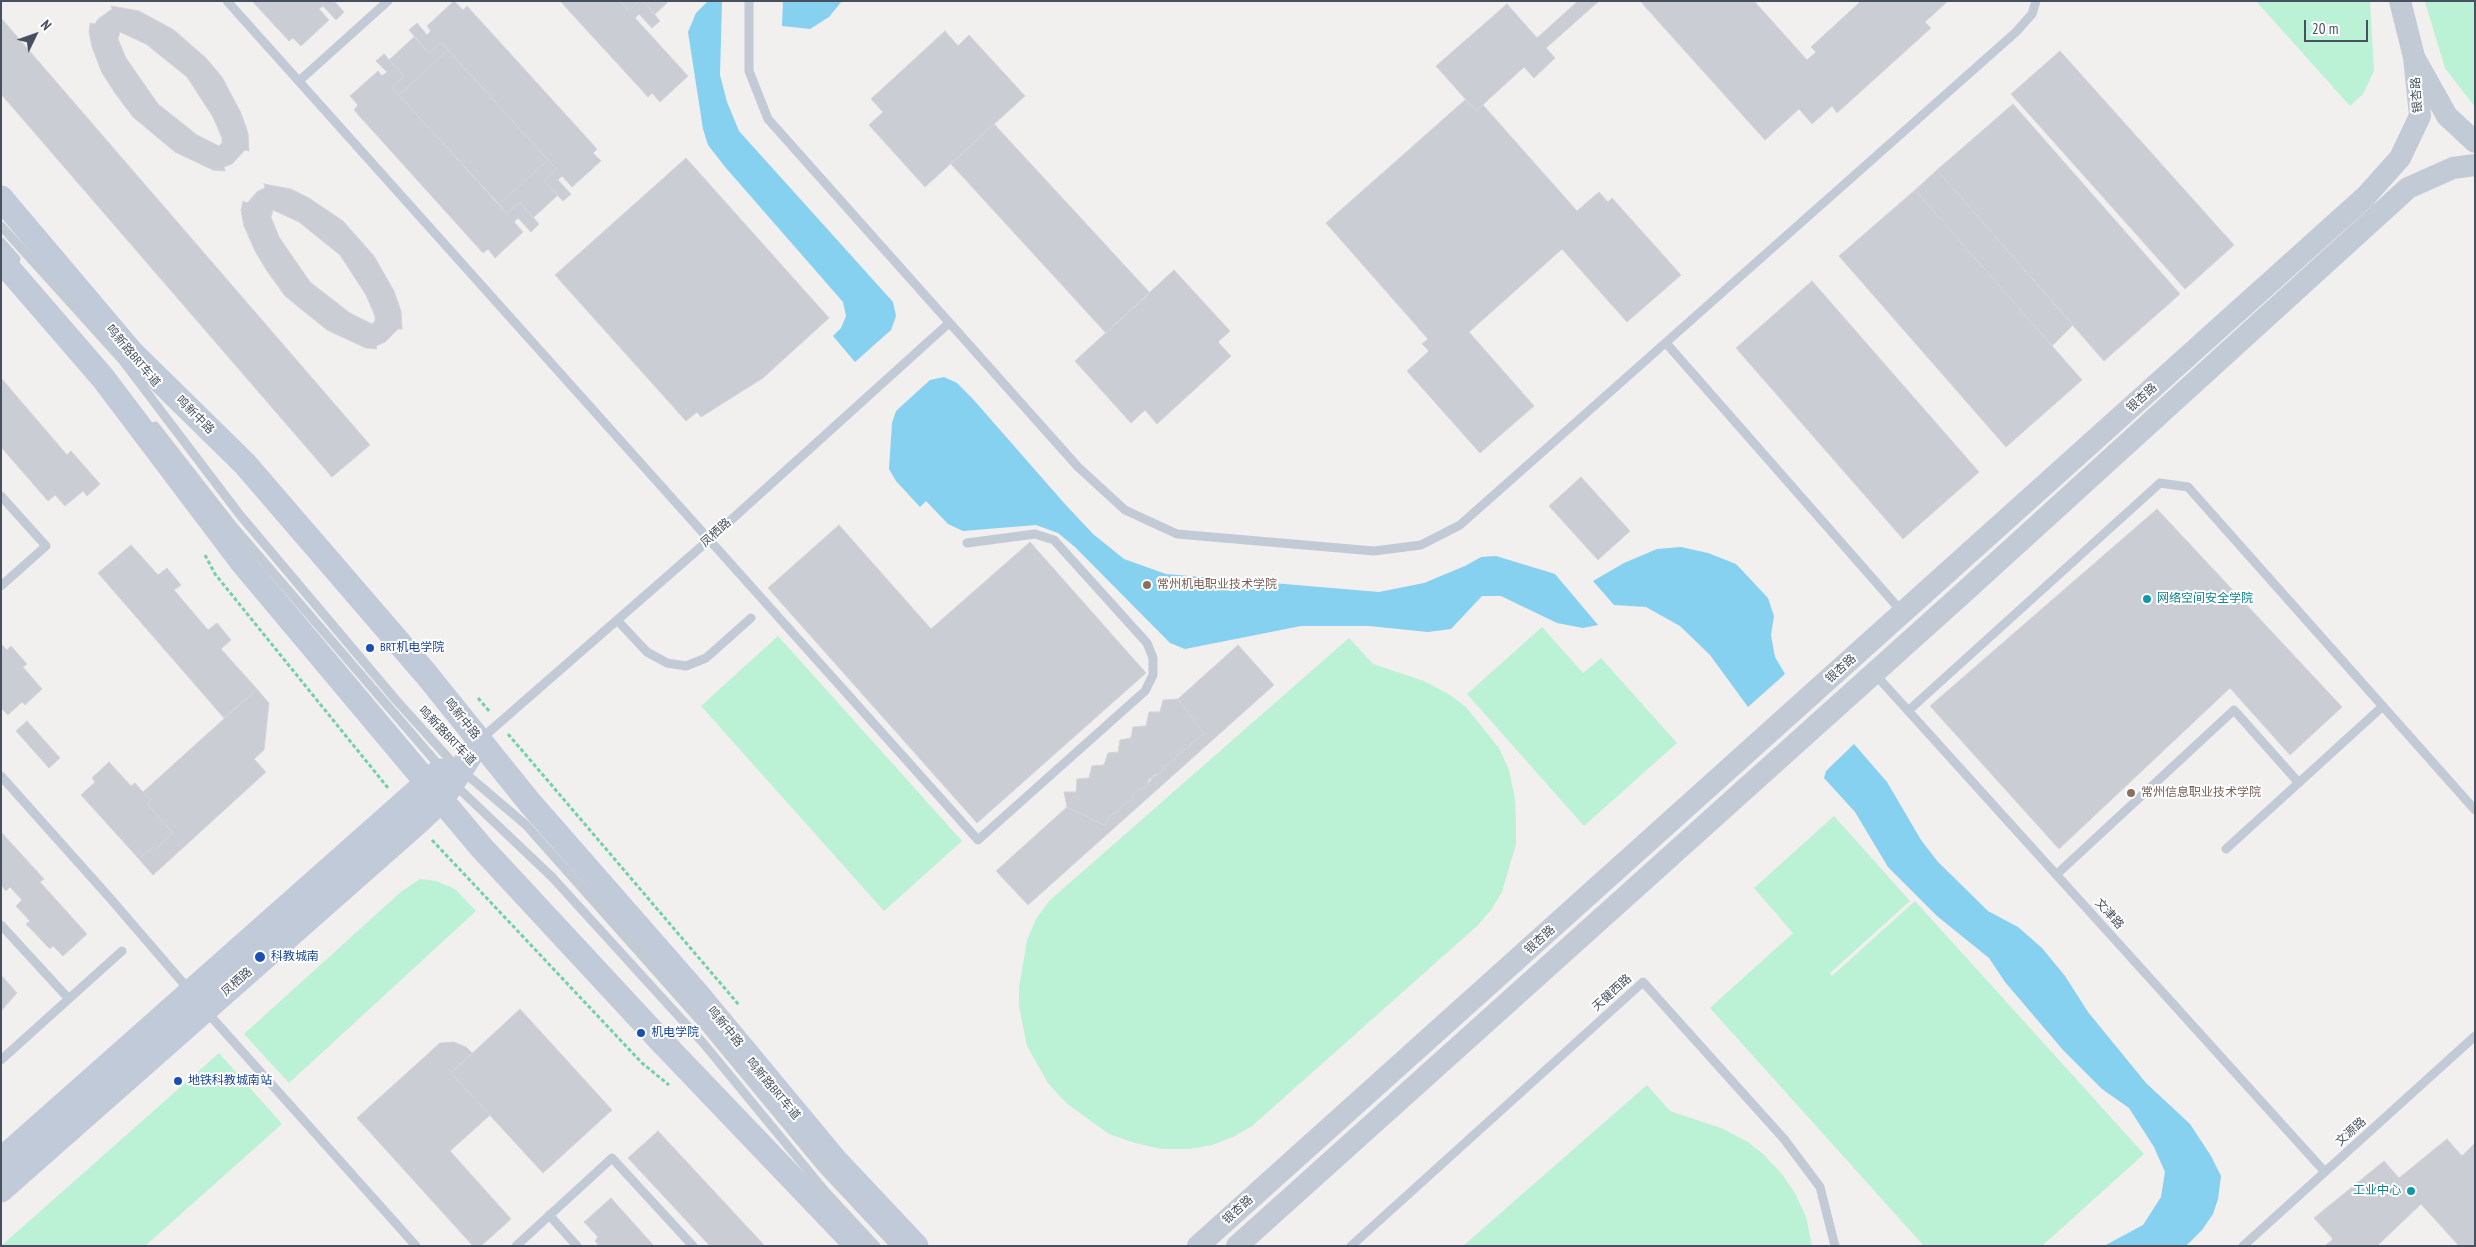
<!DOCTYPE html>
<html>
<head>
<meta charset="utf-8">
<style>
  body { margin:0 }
  #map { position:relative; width:2476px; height:1247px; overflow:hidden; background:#f2efef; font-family:"PT Sans Narrow",sans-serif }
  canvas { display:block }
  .frame { position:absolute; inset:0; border:2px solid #46505e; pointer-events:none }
  .north { position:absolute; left:10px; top:10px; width:50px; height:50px; -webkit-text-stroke:4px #fff; paint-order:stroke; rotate:48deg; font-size:14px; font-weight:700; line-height:20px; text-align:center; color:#46505e }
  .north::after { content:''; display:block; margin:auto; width:18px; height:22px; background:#46505e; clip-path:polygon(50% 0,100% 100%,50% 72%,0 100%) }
  .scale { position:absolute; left:2304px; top:20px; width:64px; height:22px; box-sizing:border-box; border:2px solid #46505e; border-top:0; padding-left:6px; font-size:15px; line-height:18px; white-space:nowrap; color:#46505e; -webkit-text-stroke:4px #fff; paint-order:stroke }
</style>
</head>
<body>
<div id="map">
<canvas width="2476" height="1247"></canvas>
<div class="frame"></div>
<div class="north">N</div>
<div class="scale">20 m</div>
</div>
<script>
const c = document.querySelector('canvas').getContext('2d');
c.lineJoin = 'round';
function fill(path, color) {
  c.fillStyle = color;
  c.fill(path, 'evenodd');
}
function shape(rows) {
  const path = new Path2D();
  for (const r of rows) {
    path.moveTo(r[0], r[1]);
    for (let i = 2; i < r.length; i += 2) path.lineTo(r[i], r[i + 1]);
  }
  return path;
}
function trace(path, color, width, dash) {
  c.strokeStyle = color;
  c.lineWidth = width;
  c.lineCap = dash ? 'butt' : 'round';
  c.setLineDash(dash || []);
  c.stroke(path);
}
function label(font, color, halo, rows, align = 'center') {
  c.font = font + ' "PT Sans Narrow","Noto Sans SC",sans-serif';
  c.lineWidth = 4;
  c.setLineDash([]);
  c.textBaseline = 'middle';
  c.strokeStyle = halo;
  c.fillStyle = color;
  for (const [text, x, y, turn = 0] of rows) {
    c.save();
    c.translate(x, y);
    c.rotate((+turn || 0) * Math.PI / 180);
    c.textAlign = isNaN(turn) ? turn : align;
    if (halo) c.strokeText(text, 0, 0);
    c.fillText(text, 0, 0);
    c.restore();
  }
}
fill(shape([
  [2256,1,2370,1,2374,71,2363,94,2350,106],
  [2475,1,2475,107,2445,68,2425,2],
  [1542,627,1583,673,1601,658,1677,743,1584,826,1467,694],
  [778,636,962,841,884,911,701,706],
  [1349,638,1373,664,1424,681,1450,695,1466,707,1499,748,1509,770,1515,799,1516,820,1516,844,1502,892,1491,910,1477,926,1252,1126,1233,1137,1212,1145,1189,1149,1161,1149,1135,1143,1109,1134,1066,1103,1048,1083,1027,1046,1019,1006,1019,988,1027,940,1036,919,1049,901],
  [1834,816,1910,901,1830,973,1832,976,1915,901,2144,1154,2042,1246,1924,1246,1710,1008,1793,933,1754,888],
  [420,879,436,881,455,889,476,911,289,1083,244,1034,402,891],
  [219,1053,282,1124,145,1246,1,1246],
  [1647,1085,1670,1111,1721,1128,1748,1142,1763,1154,1782,1174,1796,1195,1806,1217,1812,1246,1463,1246]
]), '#bbf1d5');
fill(shape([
  [722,1,720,75,727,102,739,131,893,302,896,316,891,330,855,362,833,336,841,328,846,316,843,302,726,168,708,145,703,129,688,32,696,13,707,2],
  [783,1,842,1,829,17,810,29,782,26],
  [944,377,957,383,972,398,1064,503,1093,534,1124,559,1166,574,1379,592,1424,583,1465,566,1481,557,1496,556,1555,574,1598,625,1583,628,1557,623,1501,596,1482,596,1451,629,1428,632,1369,626,1301,626,1185,649,1170,643,1075,547,1058,533,1036,525,963,531,948,524,926,501,920,507,896,481,889,469,892,423,896,411,930,380],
  [1681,547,1708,553,1736,564,1768,598,1774,616,1771,635,1775,657,1785,674,1748,707,1710,655,1680,626,1646,607,1614,605,1593,581,1624,563,1657,549],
  [1854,744,1887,782,1921,840,1938,862,1988,911,2018,927,2042,948,2065,976,2088,1012,2146,1083,2190,1124,2211,1156,2221,1176,2218,1199,2213,1214,2202,1230,2186,1246,2104,1246,2143,1225,2161,1197,2165,1172,2154,1147,2129,1108,2102,1089,2063,1050,2005,982,1989,958,1937,916,1888,867,1855,812,1824,778,1826,771]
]), '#86d0f0');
const building = shape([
  [252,1,334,1,344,12,336,20,323,6,319,9,329,20,301,46,293,38,289,41,252,1],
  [454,1,463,10,467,6,597,149,593,153,601,161,572,187,562,176,558,180,571,194,563,201,544,181,556,169,548,160,441,42,429,53,409,30,417,23,427,35,431,31,427,26,454,1],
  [560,1,620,1,629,11,639,1,643,1,660,21,652,28,639,14,635,18,688,76,660,102,652,93,648,97,560,1],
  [620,1,639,1,629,11,620,1],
  [643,1,669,1,655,14,643,1],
  [1578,1,1599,1,1546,48,1555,58,1534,78,1524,67,1476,111,1436,66,1507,4,1537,38,1578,1],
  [1640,1,1754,1,1807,60,1816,52,1811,47,1861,1,1948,1,1925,22,1931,28,1837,113,1832,106,1812,124,1799,109,1765,140,1640,1],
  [111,6,139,11,174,30,206,58,222,77,241,113,248,133,249,151,245,150,232,164,224,167,225,171,213,170,175,152,133,117,115,93,102,73,92,47,89,32,90,23,95,24,98,19,112,9,111,6],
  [120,32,146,44,187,77,213,117,222,138,222,143,219,146,197,135,158,104,126,58,118,39,120,32],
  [1,18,370,445,332,477,1,94,1,18],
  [945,31,958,46,969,35,1025,96,925,187,869,125,883,112,871,99,945,31],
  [414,37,429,53,441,42,448,50,399,95,392,87,404,76,389,60,414,37],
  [448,50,548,160,499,204,399,95,448,50],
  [2060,51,2234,245,2185,289,2011,94,2060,51],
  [384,54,404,76,392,87,507,214,520,202,539,224,531,232,518,218,514,222,523,232,495,258,488,249,483,253,354,110,358,105,350,96,378,71,382,76,387,72,376,61,384,54],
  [1465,100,1476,111,1483,105,1577,211,1599,192,1608,202,1612,198,1681,275,1627,322,1562,249,1469,332,1534,406,1480,453,1407,371,1429,351,1422,344,1428,339,1326,223,1465,100],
  [2013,104,2180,294,2104,361,1937,170,2013,104],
  [994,124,1150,293,1106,333,951,164,994,124],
  [686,158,829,318,763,378,701,417,697,412,686,421,555,275,686,158],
  [548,160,556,169,544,181,558,195,533,218,520,202,507,214,499,204,548,160],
  [1937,170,2073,325,2052,346,1915,190,1937,170],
  [264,184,291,189,309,198,343,221,374,256,394,291,401,311,402,329,398,329,385,342,376,346,377,349,366,348,327,330,285,296,267,271,255,251,244,226,241,210,243,201,247,203,258,191,265,188,264,184],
  [273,210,299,222,340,255,366,295,375,316,375,321,372,324,350,313,310,282,279,237,271,217,273,210],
  [1915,190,2082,380,2006,447,1839,256,1915,190],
  [1174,270,1230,331,1218,342,1231,356,1157,424,1145,410,1131,423,1075,361,1174,270],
  [1812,281,1979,472,1903,539,1736,348,1812,281],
  [1,378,67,455,71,451,100,484,87,496,83,491,65,506,55,495,48,501,1,447,1,378],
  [1581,477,1630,531,1598,560,1549,506,1581,477],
  [2157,509,2342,707,2290,755,2230,688,2059,849,1930,706,2157,509],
  [839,525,931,629,1030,542,1146,673,977,823,768,588,839,525],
  [131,545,158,575,167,568,181,585,174,590,208,630,217,623,231,640,221,649,257,689,224,718,98,573,131,545],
  [1,644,7,650,11,646,27,664,23,667,42,689,25,705,22,702,8,715,1,708,1,644],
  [1238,645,1274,685,1028,905,996,871,1067,807,1104,825,1112,814,1118,812,1121,806,1132,800,1134,793,1147,786,1149,779,1161,773,1163,767,1175,760,1177,755,1189,747,1192,742,1204,734,1178,699,1238,645],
  [257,689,269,703,264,750,254,759,266,772,153,875,139,859,152,847,155,850,173,833,147,804,151,800,143,792,257,689],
  [1178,699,1204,734,1192,742,1189,747,1177,755,1175,760,1163,767,1161,773,1154,775,1147,786,1134,793,1132,800,1121,806,1118,812,1112,814,1104,825,1067,807,1064,792,1076,792,1077,779,1089,778,1092,766,1104,765,1108,753,1118,752,1120,740,1131,738,1133,727,1146,726,1149,712,1160,712,1163,700,1178,699],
  [27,721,60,758,49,768,16,731,27,721],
  [109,762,131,786,135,783,143,792,151,800,147,804,173,833,155,850,152,847,139,859,81,795,95,782,92,778,109,762],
  [1,832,44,879,40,882,87,934,63,956,53,946,50,949,26,924,30,921,16,906,22,900,10,887,6,891,1,885,1,832],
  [1,975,17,993,1,1011,1,975],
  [520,1009,612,1110,543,1173,451,1073,520,1009],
  [454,1042,466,1047,472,1053,451,1073,490,1115,450,1151,511,1219,481,1246,473,1246,357,1118,440,1043,454,1042],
  [658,1131,765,1246,710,1246,628,1158,658,1131],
  [2447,1139,2462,1156,2475,1143,2475,1246,2459,1246,2421,1204,2377,1246,2325,1246,2333,1239,2314,1218,2384,1161,2399,1178,2447,1139],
  [611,1198,654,1246,599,1246,595,1241,598,1237,584,1222,611,1198]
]);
fill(building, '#cbcdd5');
trace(building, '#d3d4db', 1);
trace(shape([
  [205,555,215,574,388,788],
  [478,698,490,712],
  [508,734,739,1005],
  [432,840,642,1063,669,1085]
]), '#72d1ab', 3, [4, 2.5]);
trace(shape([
  [227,1,978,840,1145,691,1153,675,1153,658,1147,643,1054,540,1035,534,967,543],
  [749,1,749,71,768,119,1078,467,1125,510,1177,534,1374,551,1421,545,1460,525,2016,32,2032,14,2036,1],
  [299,81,388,1],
  [1,226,123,361,240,515,396,700,452,762,526,825,702,1023,822,1168,895,1246],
  [1,242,16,259],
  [1666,343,1903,613],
  [155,426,233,526,442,769],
  [1,496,46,546,1,586],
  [617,620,647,652,667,663,686,666,706,658,751,618],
  [1874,673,2325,1172],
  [1908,711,2160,483,2188,487,2475,810],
  [482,738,710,539,949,323],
  [1,776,109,897,190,991],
  [453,783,552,877,704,1044,825,1191,876,1246],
  [2226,849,2383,706],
  [2057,874,2234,710,2299,783],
  [1,925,69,999],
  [206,1011,416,1246],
  [1,1060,122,951],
  [549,1215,577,1246],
  [516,1246,612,1158,693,1246],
  [1351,1246,1643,982,1784,1139,1820,1187,1835,1246],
  [2243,1246,2475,1036]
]), '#c2cad5', 9);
trace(shape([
  [2400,1,2414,57,2447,116,2475,142],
  [1198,1246,2366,196,2400,158,2420,116,2414,57],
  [1237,1246,1962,594,2408,188,2453,168,2475,165]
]), '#c2cad5', 22);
trace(shape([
  [1,198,132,353,245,464,426,674,530,803,698,995,835,1160,916,1246],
  [1,260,103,378,242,562,481,847,662,1042,857,1246],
  [1,1160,440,771],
  [1,1190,417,823,442,799,480,740]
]), '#c1cad9', 25);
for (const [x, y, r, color] of [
  [1147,585,5,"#8d6e63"],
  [2147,599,5,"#0f9aa8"],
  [370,648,5,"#1a4fb4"],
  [2131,793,5,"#8d6e63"],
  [260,957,6,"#1a4fb4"],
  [641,1033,5,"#1a4fb4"],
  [178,1081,5,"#1a4fb4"],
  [2411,1191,5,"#0f9aa8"]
]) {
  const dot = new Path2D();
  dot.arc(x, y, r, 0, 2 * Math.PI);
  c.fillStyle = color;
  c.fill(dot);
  trace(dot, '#fff', 2);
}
label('12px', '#46505e', '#fff', [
  ["银杏路",2417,95,-94],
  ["鸣新路BRT车道",133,356,50],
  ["银杏路",2142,398,-42],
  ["鸣新中路",195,415,45],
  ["凤栖路",716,533,-42],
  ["银杏路",1841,669,-42],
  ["鸣新中路",462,719,51],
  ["鸣新路BRT车道",447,736,46],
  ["文津路",2109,914,48],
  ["银杏路",1540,940,-42],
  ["凤栖路",237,982,-41],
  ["天健西路",1612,993,-42],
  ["鸣新中路",725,1027,50],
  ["鸣新路BRT车道",773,1089,50],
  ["文源路",2351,1132,-42],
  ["银杏路",1238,1210,-42]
]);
label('12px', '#785e54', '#fff', [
  ["常州机电职业技术学院",1157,585],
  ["常州信息职业技术学院",2141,793]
], 'left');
label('12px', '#0d838f', '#fff', [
  ["网络空间安全学院",2157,599],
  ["工业中心",2401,1191,"right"]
], 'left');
label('12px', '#164399', '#fff', [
  ["BRT机电学院",380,648],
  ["科教城南",271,957],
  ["机电学院",651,1033],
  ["地铁科教城南站",188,1081]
], 'left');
</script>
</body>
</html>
